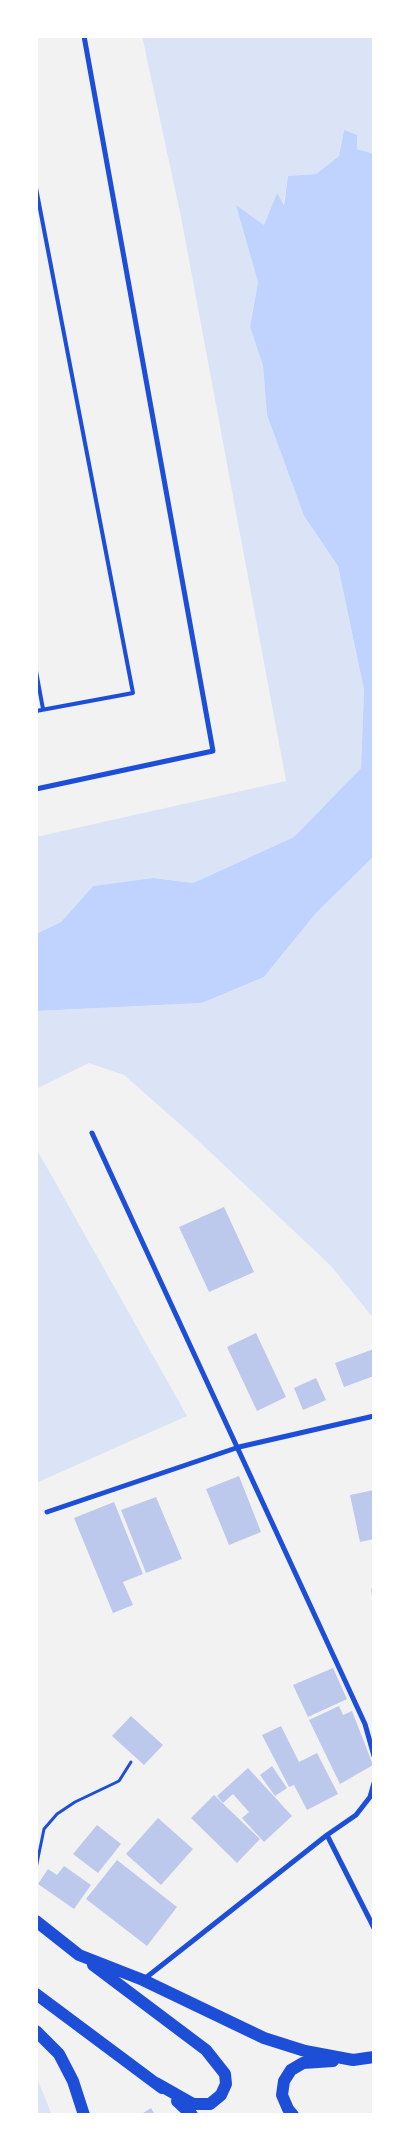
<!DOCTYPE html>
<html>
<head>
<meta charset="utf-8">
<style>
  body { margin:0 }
  #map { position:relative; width:410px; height:2151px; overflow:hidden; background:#f2f2f2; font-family:"Roboto Condensed",sans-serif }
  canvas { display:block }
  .frame { position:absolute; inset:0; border:38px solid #fff; pointer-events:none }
</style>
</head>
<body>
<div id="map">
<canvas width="410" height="2151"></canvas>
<div class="frame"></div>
</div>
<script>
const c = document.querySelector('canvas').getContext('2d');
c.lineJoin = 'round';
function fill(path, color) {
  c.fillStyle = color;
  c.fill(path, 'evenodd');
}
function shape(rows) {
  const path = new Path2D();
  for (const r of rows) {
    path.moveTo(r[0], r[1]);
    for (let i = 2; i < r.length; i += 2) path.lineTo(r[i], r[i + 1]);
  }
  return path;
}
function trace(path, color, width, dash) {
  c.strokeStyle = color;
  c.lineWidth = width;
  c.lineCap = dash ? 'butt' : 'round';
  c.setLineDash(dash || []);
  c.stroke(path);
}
fill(shape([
  [142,36,374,36,374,154,357,149,344,130,339,156,316,174,288,176,283,206,277,193,264,225,237,206,258,282,250,327,263,366,267,415,304,516,338,566,364,690,361,768,294,837,193,883,153,878,93,886,61,922,36,934,36,837,286,781,181,217],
  [374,856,374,1319,331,1266,191,1134,124,1075,89,1063,36,1089,36,1011,202,1003,264,977,316,913],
  [36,1148,187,1416,36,1483],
  [36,2076,52,2115,36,2115]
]), '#dbe4f7');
fill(shape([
  [344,130,357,135,357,149,374,154,374,856,316,913,264,977,202,1003,36,1011,36,934,61,922,93,886,153,878,193,883,294,837,361,768,364,690,338,566,304,516,267,415,263,366,250,327,258,282,236,205,264,225,277,193,284,205,288,176,316,174,339,156]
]), '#bfd3fe');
fill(shape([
  [224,1207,254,1272,209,1292,179,1227],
  [256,1333,286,1397,257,1411,227,1347],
  [374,1349,374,1376,344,1387,335,1363],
  [316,1378,326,1400,303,1410,294,1388],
  [239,1476,261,1532,229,1545,206,1489],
  [374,1490,374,1539,360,1542,350,1495],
  [156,1497,182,1559,146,1573,121,1510],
  [114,1502,143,1574,123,1582,133,1605,113,1613,74,1518],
  [371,1589,374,1589,374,1602,373,1602],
  [333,1668,347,1699,308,1717,293,1685],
  [339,1706,343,1715,352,1711,373,1765,340,1784,309,1720],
  [131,1716,163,1745,144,1765,112,1736],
  [281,1726,299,1762,317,1753,338,1794,307,1810,294,1785,289,1787,262,1735],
  [272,1766,287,1788,275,1796,260,1775],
  [248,1768,292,1816,264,1842,242,1818,249,1812,233,1794,223,1803,217,1796],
  [214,1795,260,1839,237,1863,191,1818],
  [158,1818,193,1849,161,1885,126,1854],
  [97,1825,121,1844,98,1873,73,1854],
  [117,1860,177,1907,147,1946,86,1899],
  [64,1866,91,1885,74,1909,38,1884,48,1869,57,1875],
  [151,2108,155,2115,140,2115]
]), '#bdc9ec');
trace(shape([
  [36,1868,44,1829,57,1814,75,1802,119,1781,131,1762]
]), '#1d4ed8', 3);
trace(shape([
  [36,188,133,693,36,711],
  [36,671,43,709]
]), '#1d4ed8', 4);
trace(shape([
  [36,789,213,751,84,36],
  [92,1133,365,1724,374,1756],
  [47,1512,239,1447,374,1416],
  [327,1835,374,1928],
  [143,1980,327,1835,356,1815,370,1797,374,1783]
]), '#1d4ed8', 5);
trace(shape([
  [36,1921,79,1955,143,1980,264,2038,305,2051,353,2060,374,2057],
  [93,1965,206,2050,225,2074,226,2084,221,2095,210,2104,193,2104,156,2083],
  [36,1994,162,2088],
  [36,2031,59,2054,73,2081,84,2115],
  [177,2101,192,2115],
  [293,2115,288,2109,282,2095,284,2081,291,2070,303,2063,333,2061]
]), '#1d4ed8', 12);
</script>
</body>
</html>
